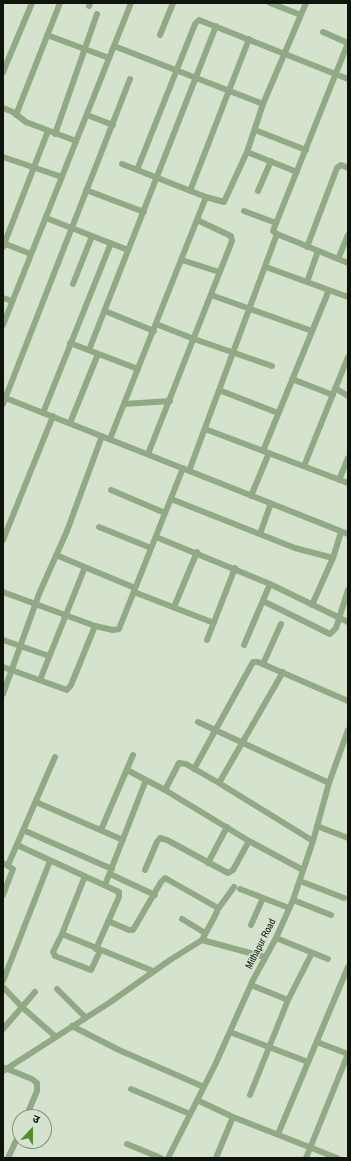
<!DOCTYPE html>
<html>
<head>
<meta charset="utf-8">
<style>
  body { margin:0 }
  #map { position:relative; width:351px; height:1161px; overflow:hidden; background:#d5e3ce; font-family:"Archivo Narrow","Noto Sans Devanagari",sans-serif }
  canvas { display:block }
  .frame { position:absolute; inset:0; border:4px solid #0e130c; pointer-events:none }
  .north { position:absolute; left:12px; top:1109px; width:40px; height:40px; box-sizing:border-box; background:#d5e3ce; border:1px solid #859080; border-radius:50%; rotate:22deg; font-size:11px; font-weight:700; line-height:16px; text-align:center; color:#0e130c }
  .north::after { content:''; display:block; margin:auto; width:14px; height:18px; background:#528d2b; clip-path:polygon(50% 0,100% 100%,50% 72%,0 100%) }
</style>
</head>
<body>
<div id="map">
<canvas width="351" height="1161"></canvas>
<div class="frame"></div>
<div class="north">उ</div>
</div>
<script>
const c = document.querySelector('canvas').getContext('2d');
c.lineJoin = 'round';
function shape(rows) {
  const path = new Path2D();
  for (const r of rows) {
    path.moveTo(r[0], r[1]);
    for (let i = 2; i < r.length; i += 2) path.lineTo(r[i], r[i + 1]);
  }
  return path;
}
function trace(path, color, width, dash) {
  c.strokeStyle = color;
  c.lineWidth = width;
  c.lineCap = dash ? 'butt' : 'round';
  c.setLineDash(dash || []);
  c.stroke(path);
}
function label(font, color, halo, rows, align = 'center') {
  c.font = font + ' "Archivo Narrow",sans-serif';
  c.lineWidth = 3;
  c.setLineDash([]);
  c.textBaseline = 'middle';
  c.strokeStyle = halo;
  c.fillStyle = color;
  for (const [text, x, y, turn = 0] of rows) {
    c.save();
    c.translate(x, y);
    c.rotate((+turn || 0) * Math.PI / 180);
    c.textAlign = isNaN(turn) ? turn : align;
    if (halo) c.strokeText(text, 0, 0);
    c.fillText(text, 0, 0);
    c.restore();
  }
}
trace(shape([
  [270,3,301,15],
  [89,6,90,3],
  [323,32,348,43],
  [47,35,109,58],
  [160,35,173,3],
  [348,43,273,231,277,234,348,263],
  [114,46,263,104],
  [3,72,32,3],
  [3,108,13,112,26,122,76,141],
  [16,115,60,3],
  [87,115,113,125],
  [255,130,306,150],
  [55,134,97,14],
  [247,152,297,172],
  [3,157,62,177],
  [122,164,206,197,224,202,247,152,263,104,306,3],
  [137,170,195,24,199,20,348,79],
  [86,190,144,212],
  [190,191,249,39],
  [258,191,271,161],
  [244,211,276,223],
  [46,218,128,250],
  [3,243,31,254],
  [3,247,48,131],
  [307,247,337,168,341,165,348,168],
  [338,259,348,235],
  [182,260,219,272],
  [266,267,348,297],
  [307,282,318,251],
  [73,284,92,236],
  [211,295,312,331],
  [3,298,12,301],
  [105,311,154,331],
  [156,324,194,339,272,366],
  [3,325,131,3],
  [70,343,138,369],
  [89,350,216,26],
  [292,379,333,395],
  [335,388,348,396],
  [219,390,278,413],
  [3,397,348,534],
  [3,404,130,79],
  [124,404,170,401],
  [43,413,111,243],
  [70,423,98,354],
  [205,429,348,483],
  [110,439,206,197],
  [263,451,329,290],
  [148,454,232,241,231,236,197,220],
  [304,466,348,357],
  [189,471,277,234],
  [339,480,348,458],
  [111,490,165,513],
  [251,496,269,453],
  [171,499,295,548,333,558],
  [99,527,151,548],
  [260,534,271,503],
  [156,537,270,584,348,622],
  [3,540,53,416],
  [56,555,135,588],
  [3,592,95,626,113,630,119,629,183,468],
  [134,592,214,623],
  [263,601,330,634,336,628,348,590],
  [312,605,333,558,341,532],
  [174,607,197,552],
  [3,640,49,656],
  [207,640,235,568],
  [244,645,270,584],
  [263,664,281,624],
  [3,667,67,690,71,685,95,626],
  [40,680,85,567],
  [3,694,39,594,67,531,102,436],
  [198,722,329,783],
  [194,769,253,662,258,662,348,701],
  [127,770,165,790,249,841,303,870],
  [219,783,283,672],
  [165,790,179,763,186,764,219,783,313,841],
  [36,802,123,840],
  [317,826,348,838],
  [23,830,112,869],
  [101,830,133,755],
  [17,845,119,892,119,897,96,949],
  [3,863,13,869,3,895],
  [208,863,227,827],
  [8,865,55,757],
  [145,870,157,842,160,838,167,840,228,873,233,870,249,841],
  [110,874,155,895],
  [85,876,62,934,153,971],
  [300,881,344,898],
  [105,885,146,780],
  [240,889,289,908],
  [293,900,331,915],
  [218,909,234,887],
  [182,919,205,933],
  [108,921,129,930,133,930,161,882,165,878,218,908,216,914,202,940],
  [251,925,263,898],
  [62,934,53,952,55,956,91,970,100,951],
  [276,938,328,959],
  [3,981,50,861],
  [251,985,288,1000,312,953],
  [3,987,22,1007,56,1037],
  [57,989,86,1018],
  [72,1026,119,1050,204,1087],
  [3,1029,35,992],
  [230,1032,308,1062],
  [317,1042,348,1054],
  [5,1068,32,1079,37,1083,37,1091,26,1117],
  [3,1071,109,1003,170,960,202,940,265,957],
  [131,1089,190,1114],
  [250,1095,288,1000],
  [197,1100,233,1117,337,1158],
  [278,1134,348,967],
  [127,1144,161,1158],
  [8,1158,20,1132],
  [168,1158,215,1065,253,980,276,938,293,900,313,841,329,783,348,730],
  [216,1158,233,1117],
  [306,1158,348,1054]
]), '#91a985', 6);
label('10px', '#0e130c', '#d5e3ce', [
  ["Mithapur Road",261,944,-63]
]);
</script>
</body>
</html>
